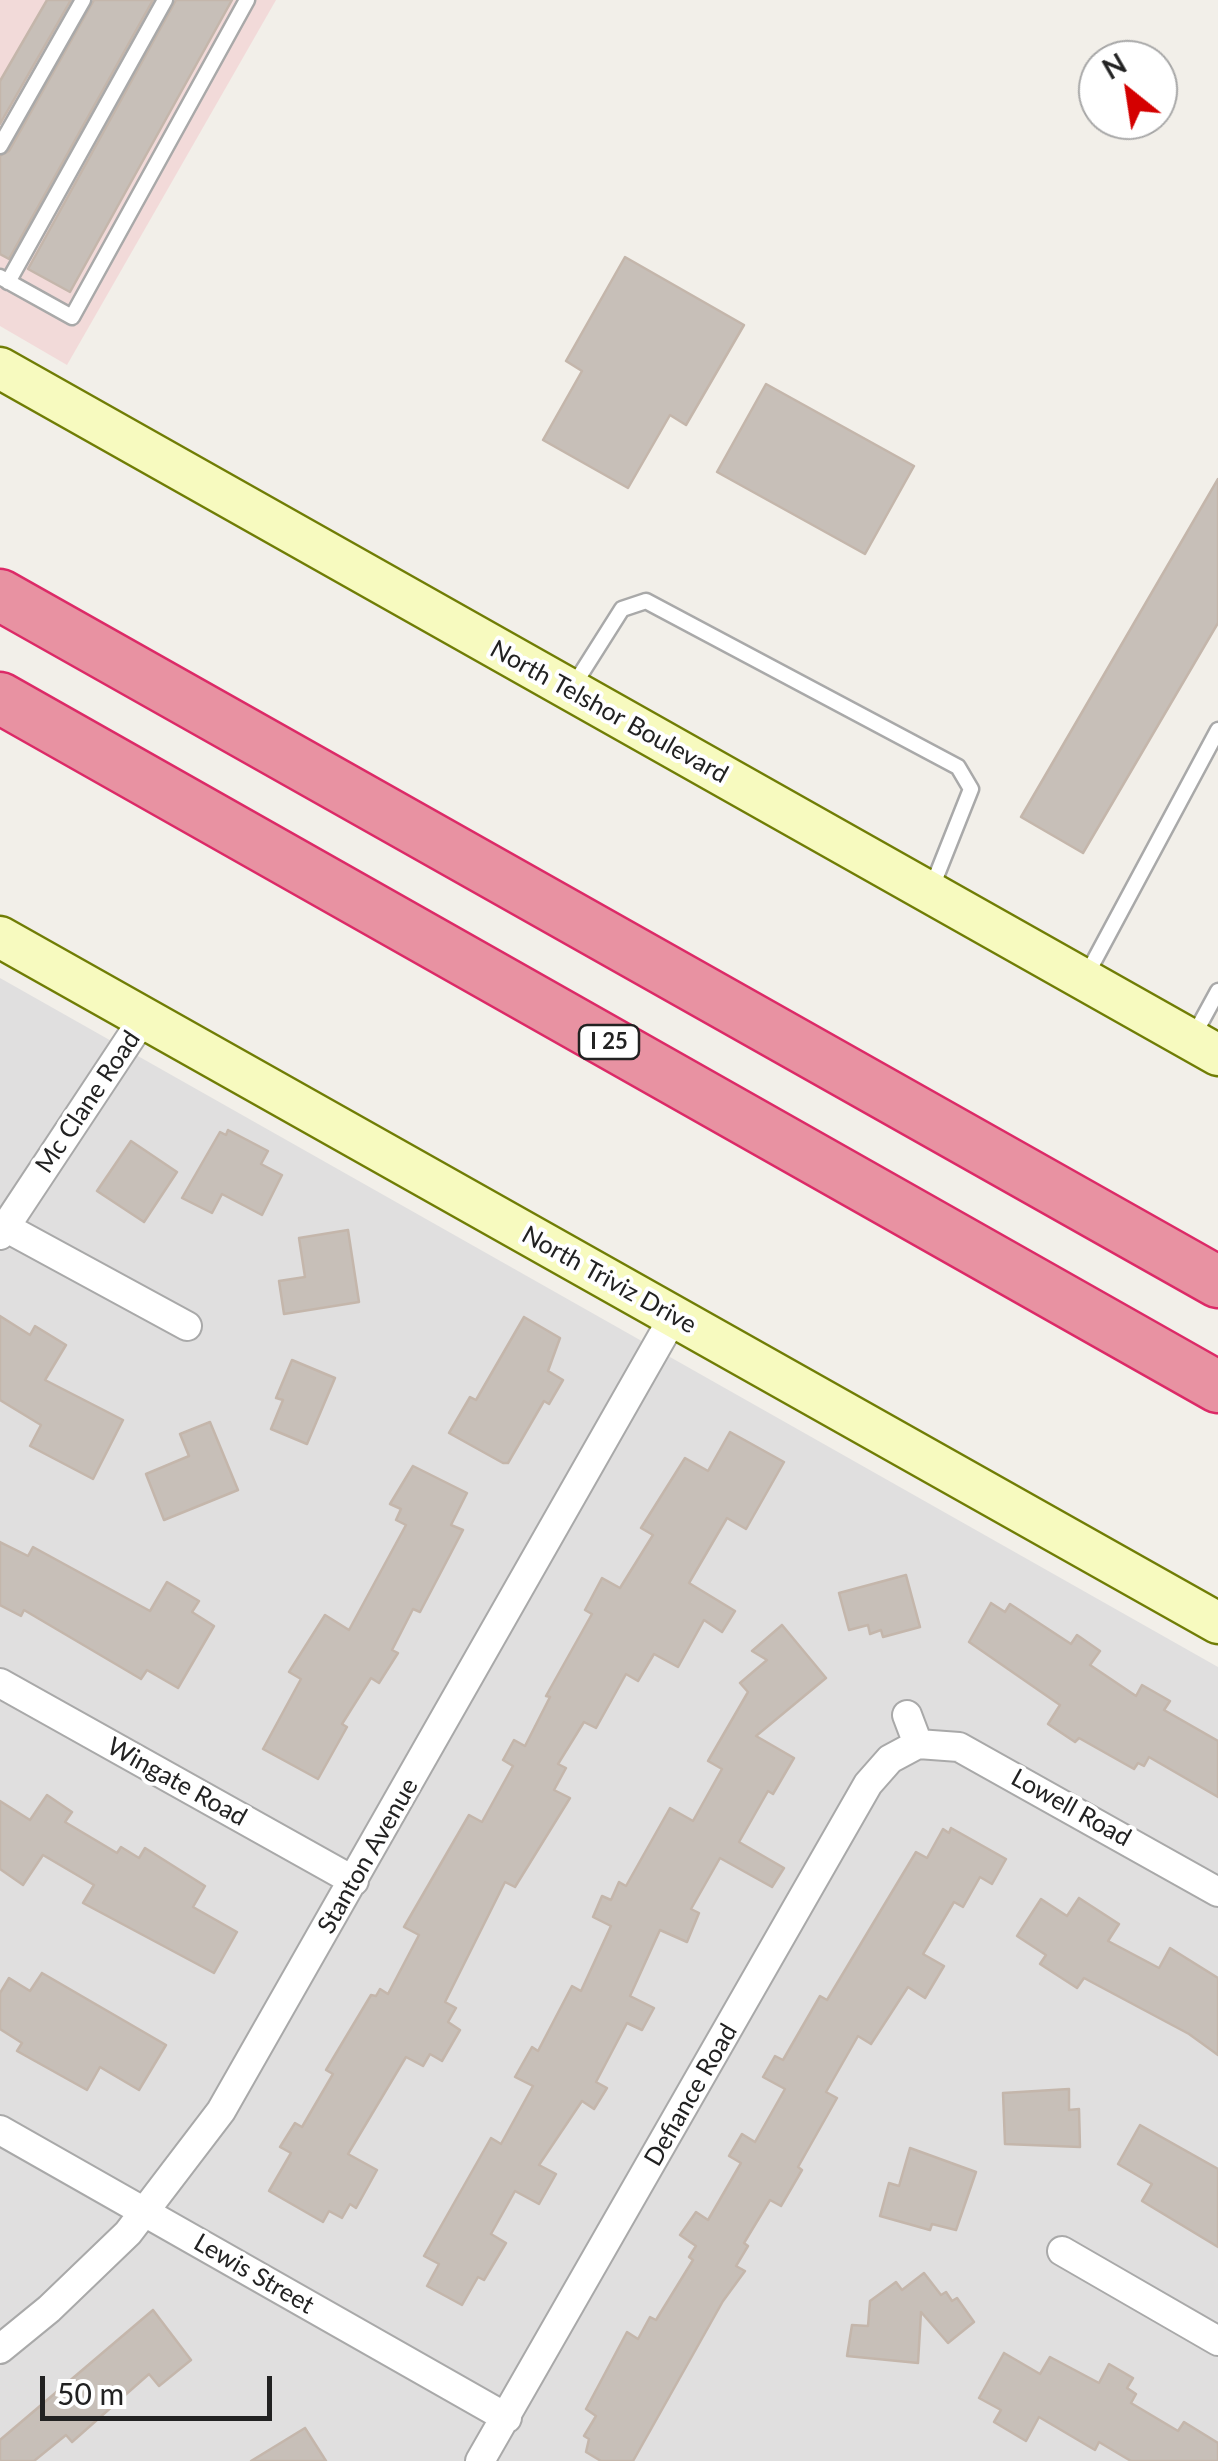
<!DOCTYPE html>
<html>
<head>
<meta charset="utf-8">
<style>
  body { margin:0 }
  #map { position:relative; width:1218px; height:2461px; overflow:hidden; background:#f2efe9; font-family:Lato,sans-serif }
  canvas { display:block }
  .north { position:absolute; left:1078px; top:40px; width:100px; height:100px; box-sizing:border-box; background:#fff; border:2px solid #a7a7a7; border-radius:50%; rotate:330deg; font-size:28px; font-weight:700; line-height:40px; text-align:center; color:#222 }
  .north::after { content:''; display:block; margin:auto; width:35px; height:45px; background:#d40000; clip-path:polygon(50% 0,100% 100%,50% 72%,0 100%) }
  .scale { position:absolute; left:40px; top:2376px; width:232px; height:45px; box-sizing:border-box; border:5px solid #222; border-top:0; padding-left:12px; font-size:30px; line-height:35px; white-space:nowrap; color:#222; -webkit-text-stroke:8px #fff; paint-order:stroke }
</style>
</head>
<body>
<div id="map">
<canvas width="1218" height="2461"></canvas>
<div class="north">N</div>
<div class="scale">50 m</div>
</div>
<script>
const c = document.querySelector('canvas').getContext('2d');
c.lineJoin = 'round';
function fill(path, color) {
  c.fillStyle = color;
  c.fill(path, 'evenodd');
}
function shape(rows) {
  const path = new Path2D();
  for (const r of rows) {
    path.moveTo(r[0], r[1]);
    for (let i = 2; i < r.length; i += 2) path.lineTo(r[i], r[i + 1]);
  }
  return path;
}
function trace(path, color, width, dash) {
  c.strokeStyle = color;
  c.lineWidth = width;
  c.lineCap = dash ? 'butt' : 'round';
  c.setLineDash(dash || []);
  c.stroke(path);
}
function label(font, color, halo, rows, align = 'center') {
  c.font = font + ' Lato,sans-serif';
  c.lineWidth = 8;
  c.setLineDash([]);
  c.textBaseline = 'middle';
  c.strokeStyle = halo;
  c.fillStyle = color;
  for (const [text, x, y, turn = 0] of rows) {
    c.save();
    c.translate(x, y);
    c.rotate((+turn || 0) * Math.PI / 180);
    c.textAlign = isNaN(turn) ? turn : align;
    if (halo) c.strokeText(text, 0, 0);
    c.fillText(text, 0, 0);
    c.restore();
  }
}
fill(shape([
  [0,978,1218,1667,1218,2461,0,2461]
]), '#e0dfdf');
fill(shape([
  [0,0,276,0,67,365,0,326]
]), '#f2dad9');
const building = shape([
  [47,0,71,0,0,124,0,81,47,0],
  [94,0,153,0,9,259,0,254,0,156,9,151,94,0],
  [176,0,232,0,70,292,28,269,176,0],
  [625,257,744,325,686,425,670,415,628,488,543,440,582,371,566,361,625,257],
  [766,384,914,466,865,554,717,472,766,384],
  [1218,479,1218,623,1083,853,1021,817,1218,479],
  [228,1130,268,1151,261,1164,282,1175,262,1215,222,1194,212,1213,182,1198,220,1132,226,1135,228,1130],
  [131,1141,177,1172,144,1222,97,1191,131,1141],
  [348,1230,359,1302,284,1314,279,1281,305,1277,299,1238,348,1230],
  [0,1316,30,1335,35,1326,66,1345,45,1380,123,1420,93,1479,30,1446,41,1425,0,1400,0,1316],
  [524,1317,560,1338,548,1371,563,1380,549,1404,544,1401,508,1463,503,1463,449,1433,470,1397,476,1400,524,1317],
  [292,1360,335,1378,307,1444,271,1429,283,1400,276,1398,292,1360],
  [210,1422,238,1490,164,1520,146,1474,189,1456,180,1434,210,1422],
  [730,1432,784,1462,746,1529,727,1518,689,1583,735,1611,722,1632,704,1620,678,1667,654,1654,638,1681,626,1674,596,1728,584,1722,558,1764,566,1768,554,1790,570,1798,515,1887,505,1882,445,2002,456,2008,448,2022,460,2030,442,2061,430,2054,423,2066,406,2057,348,2154,377,2170,356,2208,350,2204,342,2218,329,2211,323,2222,269,2191,291,2153,280,2147,295,2123,302,2127,333,2074,326,2070,371,1995,376,1996,380,1989,388,1994,419,1935,404,1927,469,1815,482,1822,513,1766,503,1760,514,1740,525,1746,550,1697,546,1696,592,1614,585,1610,602,1578,620,1588,653,1535,641,1528,685,1458,708,1471,730,1432],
  [413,1466,467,1493,451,1525,463,1530,420,1612,413,1609,392,1650,398,1653,379,1683,371,1678,342,1724,347,1727,318,1779,263,1749,301,1679,289,1672,325,1615,349,1630,406,1525,396,1520,401,1509,390,1504,413,1466],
  [0,1542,28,1556,33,1547,150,1611,167,1582,199,1601,192,1612,214,1626,178,1688,147,1670,141,1679,24,1610,21,1616,0,1605,0,1542],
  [906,1575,920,1627,883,1637,881,1630,870,1634,868,1625,849,1630,839,1593,906,1575],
  [991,1603,1005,1612,1010,1604,1071,1644,1077,1635,1100,1651,1090,1665,1136,1696,1142,1685,1170,1701,1164,1710,1218,1741,1218,1797,1149,1757,1144,1766,1138,1763,1134,1769,1079,1738,1075,1742,1048,1724,1060,1705,969,1642,991,1603],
  [782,1625,826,1678,756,1736,794,1758,773,1794,768,1791,739,1842,784,1868,772,1887,720,1858,691,1909,699,1913,687,1942,660,1930,630,1996,654,2008,642,2030,627,2023,596,2082,607,2088,594,2109,582,2101,539,2165,556,2174,539,2204,515,2191,491,2234,506,2243,484,2280,478,2277,462,2305,427,2286,439,2264,424,2256,491,2138,501,2144,533,2086,515,2077,532,2047,538,2051,572,1986,581,1991,611,1926,593,1917,602,1896,611,1900,619,1882,626,1886,670,1808,693,1821,722,1769,708,1761,748,1692,740,1683,767,1660,752,1651,782,1625],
  [47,1795,72,1812,65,1822,117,1853,121,1847,139,1858,145,1848,205,1886,193,1907,237,1932,214,1973,83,1903,94,1885,43,1855,23,1885,0,1869,0,1801,30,1820,47,1795],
  [951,1828,1006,1859,992,1884,980,1877,963,1907,954,1902,923,1954,944,1966,925,1998,908,1987,871,2044,858,2036,826,2092,837,2098,798,2167,802,2170,781,2206,770,2200,744,2243,748,2246,736,2266,745,2271,723,2301,633,2461,601,2461,586,2452,589,2439,584,2436,596,2416,586,2409,627,2332,638,2339,650,2317,656,2320,693,2260,689,2257,696,2246,680,2235,696,2212,708,2220,741,2163,729,2156,742,2134,755,2142,785,2089,763,2077,775,2056,783,2060,820,1996,827,2000,916,1852,927,1858,943,1829,949,1833,951,1828],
  [1079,1898,1119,1924,1108,1941,1159,1968,1170,1948,1218,1978,1218,2055,1189,2034,1084,1978,1077,1988,1040,1964,1046,1955,1017,1936,1041,1899,1067,1916,1079,1898],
  [42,1973,166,2045,139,2090,100,2067,87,2090,17,2051,22,2043,0,2029,0,1993,9,1978,30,1991,42,1973],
  [1069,2089,1069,2110,1079,2109,1080,2147,1005,2144,1003,2093,1069,2089],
  [1140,2125,1218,2169,1218,2247,1142,2201,1152,2184,1118,2164,1140,2125],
  [910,2148,976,2172,956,2230,932,2224,930,2230,880,2216,889,2183,899,2186,910,2148],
  [924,2273,941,2295,946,2292,952,2301,957,2298,974,2322,948,2343,921,2312,918,2363,847,2356,852,2325,868,2326,870,2301,896,2282,902,2290,924,2273],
  [153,2310,191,2360,159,2386,149,2374,72,2442,66,2435,34,2461,0,2461,0,2440,153,2310],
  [1004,2353,1040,2374,1050,2357,1099,2383,1109,2364,1133,2378,1127,2388,1136,2394,1131,2403,1178,2431,1184,2422,1218,2443,1218,2461,1131,2461,1099,2442,1095,2450,1039,2417,1026,2441,994,2422,1001,2410,979,2398,1004,2353],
  [305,2428,326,2461,251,2461,305,2428]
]);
fill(building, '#c7bfb8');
trace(building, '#c4b6ab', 2.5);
const lane = shape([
  [0,146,83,0],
  [0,277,72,317,247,0],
  [8,282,165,0],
  [572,688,622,609,646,601,958,767,971,789,932,887],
  [1086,976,1218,730],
  [1194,1035,1218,991]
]);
const street = shape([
  [5,1227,187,1326],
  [0,1235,143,1019],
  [0,1683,354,1881],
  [907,1715,918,1744],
  [0,2130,507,2418],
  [1062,2251,1218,2341],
  [0,2349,49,2309,128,2233,221,2111,674,1316],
  [480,2461,868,1784,890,1759,918,1744,959,1747,1218,1892]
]);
const secondary = shape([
  [0,368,1218,1055],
  [0,937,1218,1623]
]);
const highway = shape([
  [0,595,1218,1282],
  [0,698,1218,1387]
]);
trace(lane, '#a9a9a9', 19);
trace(street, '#a9a9a9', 32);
trace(secondary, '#707d05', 45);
trace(highway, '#dc2a67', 55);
trace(lane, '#fff', 14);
trace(street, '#fff', 28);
trace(secondary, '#f7fabf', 40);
trace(highway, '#e892a2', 50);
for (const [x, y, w] of [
  [609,1042,60]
]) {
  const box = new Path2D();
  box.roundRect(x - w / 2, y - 17, w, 34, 8);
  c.fillStyle = '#fff';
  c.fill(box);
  trace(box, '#222', 2.5);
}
label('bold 22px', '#222', null, [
  ["I 25",609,1042]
]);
label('25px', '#222', '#fff', [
  ["North Telshor Boulevard",609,712,29],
  ["Mc Clane Road",88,1102,-56],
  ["North Triviz Drive",609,1280,29],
  ["Wingate Road",177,1782,29],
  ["Lowell Road",1071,1808,29],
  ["Stanton Avenue",368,1856,-60],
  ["Defiance Road",691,2095,-60],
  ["Lewis Street",254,2274,30]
]);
</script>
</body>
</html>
